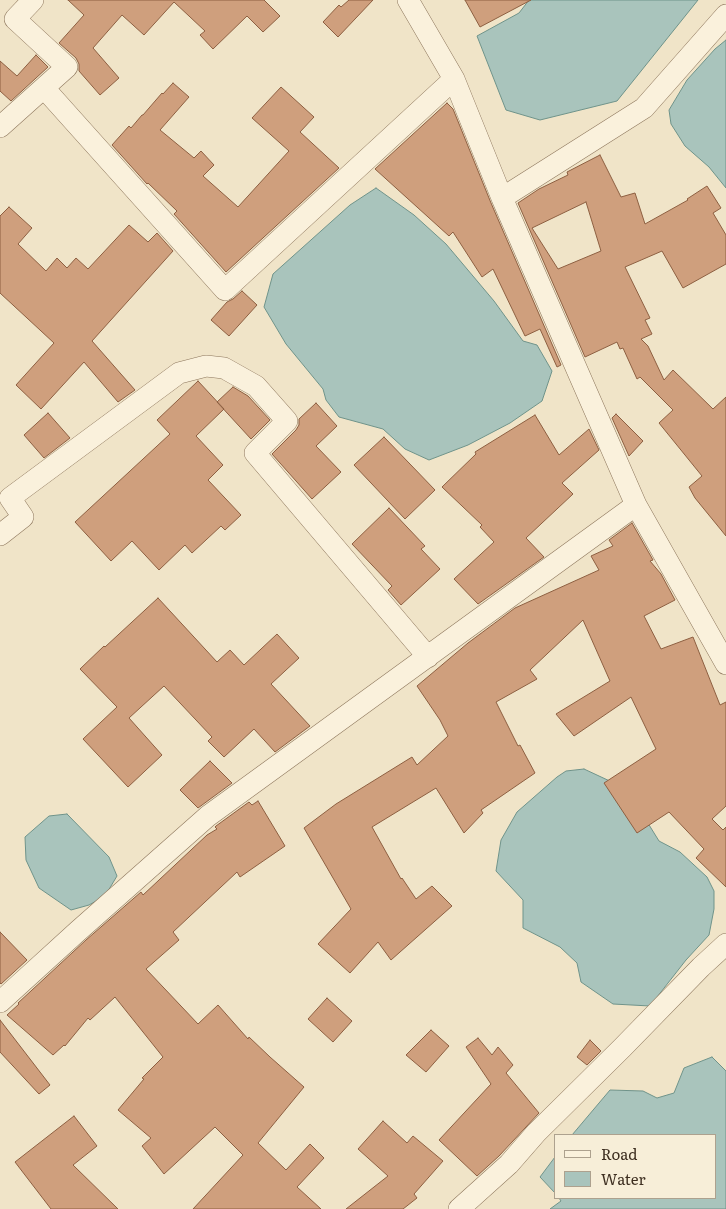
<!DOCTYPE html>
<html>
<head>
<meta charset="utf-8">
<style>
  body { margin:0 }
  #map { position:relative; width:726px; height:1209px; overflow:hidden; background:#f0e4c8; font-family:Literata,serif }
  canvas { display:block }
  .legend { position:absolute; left:554px; top:1134px; width:162px; height:65px; box-sizing:border-box; background:#f7eed8; border:1px solid #ada18e; margin:0; padding:6px 9px; list-style:none; font-size:15px; color:#3d2e20 }
  .legend li { display:flex; align-items:center; gap:10px; height:25px }
  .legend b { width:25px; border:1px solid #ada18e }
</style>
</head>
<body>
<div id="map">
<canvas width="726" height="1209"></canvas>
<ul class="legend">
<li><b style="height:6px;background:#faf1dc"></b>Road</li>
<li><b style="height:14px;background:#a9c4bc"></b>Water</li>
</ul>
</div>
<script>
const c = document.querySelector('canvas').getContext('2d');
c.lineJoin = 'round';
function fill(path, color) {
  c.fillStyle = color;
  c.fill(path, 'evenodd');
}
function shape(rows) {
  const path = new Path2D();
  for (const r of rows) {
    path.moveTo(r[0], r[1]);
    for (let i = 2; i < r.length; i += 2) path.lineTo(r[i], r[i + 1]);
  }
  return path;
}
function trace(path, color, width, dash) {
  c.strokeStyle = color;
  c.lineWidth = width;
  c.lineCap = dash ? 'butt' : 'round';
  c.setLineDash(dash || []);
  c.stroke(path);
}
const water = shape([
  [529,0,698,0,617,101,540,120,506,110,477,36,519,13,529,0],
  [726,40,726,188,709,167,685,146,671,124,669,110,687,80,715,49,726,40],
  [376,188,414,215,446,244,494,301,523,341,537,345,552,371,542,401,510,423,468,445,429,460,405,449,383,429,339,417,326,400,323,389,286,344,264,307,273,274,350,205,376,188],
  [584,769,614,783,646,820,659,841,680,852,707,877,714,891,714,909,709,935,686,960,650,1006,613,1004,581,982,577,963,560,947,523,928,523,900,496,871,501,840,517,812,557,777,566,771,584,769],
  [67,814,109,857,117,876,105,896,89,905,71,910,39,888,26,860,25,837,49,816,67,814],
  [712,1057,726,1071,726,1209,550,1209,561,1201,559,1198,715,1198,715,1135,572,1135,610,1090,643,1091,657,1098,674,1093,684,1068,712,1057],
  [555,1157,555,1193,540,1177,555,1157]
]);
fill(water, '#a9c4bc');
trace(water, '#6f938a', 1);
const building = shape([
  [68,0,264,0,280,16,263,32,247,16,213,49,200,35,205,31,174,2,144,35,122,15,93,48,119,78,100,95,79,71,79,64,76,58,59,43,84,15,68,0],
  [349,0,373,0,338,37,323,22,339,5,341,7,349,0],
  [465,0,531,0,480,27,465,0],
  [36,55,48,67,11,101,0,91,0,61,17,76,36,55],
  [173,83,189,97,160,130,194,158,201,151,214,165,203,176,238,207,289,151,252,118,281,87,314,117,300,132,339,168,226,272,174,214,177,211,148,183,147,184,112,145,129,126,131,128,142,115,143,115,162,93,163,94,173,83],
  [447,103,453,109,491,203,561,365,557,367,540,329,525,336,493,269,482,277,453,232,449,236,375,169,447,103],
  [600,155,621,197,635,193,645,224,688,200,687,199,707,186,721,208,713,213,726,235,726,264,683,288,662,251,625,267,650,318,645,320,652,334,641,339,648,346,664,380,673,370,713,409,726,397,726,536,695,498,689,487,702,476,659,423,673,410,640,377,637,379,623,348,620,349,617,342,585,357,518,203,539,189,568,175,567,172,600,155],
  [586,202,601,251,558,269,532,228,586,202],
  [9,207,32,228,18,244,46,271,57,258,67,268,76,258,88,269,129,225,148,242,157,233,173,251,92,341,135,390,118,402,84,362,41,409,16,385,54,343,0,293,0,216,9,207],
  [242,291,257,305,229,336,211,320,227,302,233,299,242,291],
  [198,381,224,409,196,436,223,465,208,480,241,515,225,530,221,526,192,553,185,545,159,570,132,541,111,561,75,522,170,434,157,420,198,381],
  [233,387,248,396,270,420,251,439,217,402,233,387],
  [316,403,337,426,316,446,341,472,312,499,272,454,296,430,299,425,299,419,316,403],
  [48,413,70,438,44,458,24,435,48,413],
  [616,414,643,441,629,456,612,418,616,414],
  [535,415,559,455,589,429,599,450,562,483,573,494,526,538,544,557,478,604,454,579,494,542,480,527,482,525,442,487,476,454,475,452,535,415],
  [384,437,435,490,405,519,354,465,384,437],
  [389,508,425,546,421,549,440,569,401,605,388,590,392,586,352,544,389,508],
  [632,523,653,560,650,561,661,574,675,600,644,616,661,649,693,637,720,705,726,702,726,806,712,819,723,830,726,827,726,887,696,858,704,849,669,812,637,833,604,783,656,749,631,697,574,736,556,714,610,681,583,620,530,670,537,679,496,702,518,746,520,745,535,773,481,810,483,813,464,833,436,788,372,827,401,879,402,878,416,899,432,886,452,906,391,960,378,942,350,973,318,944,351,909,304,828,336,804,412,757,417,765,448,736,440,720,417,686,468,643,515,608,599,570,591,556,613,546,609,540,632,523],
  [158,598,217,662,230,650,244,665,277,634,299,658,271,684,310,726,275,752,254,729,224,757,208,741,212,737,164,686,129,718,162,755,128,787,83,739,117,707,80,669,104,646,105,647,158,598],
  [210,761,232,783,198,808,180,790,210,761],
  [258,801,285,846,240,877,237,872,173,932,179,940,146,969,198,1024,218,1005,248,1039,249,1037,270,1057,304,1087,258,1143,286,1170,310,1144,324,1158,297,1187,321,1209,193,1209,243,1155,215,1127,164,1174,142,1146,151,1138,118,1110,144,1079,142,1078,163,1057,115,997,90,1020,88,1018,65,1046,64,1045,53,1055,7,1015,19,1004,18,1003,86,940,141,892,143,895,207,835,217,829,215,827,216,826,249,802,252,805,258,801],
  [0,932,27,960,1,984,0,983,0,932],
  [327,998,352,1021,333,1042,308,1019,327,998],
  [0,1020,50,1085,39,1094,0,1052,0,1020],
  [431,1030,449,1046,426,1072,406,1055,431,1030],
  [478,1038,492,1055,498,1047,513,1065,506,1073,539,1113,499,1156,477,1176,439,1140,491,1084,466,1047,478,1038],
  [590,1040,601,1051,587,1065,577,1057,590,1040],
  [74,1116,97,1146,73,1165,118,1209,51,1209,15,1162,74,1116],
  [383,1121,407,1143,413,1136,443,1161,414,1194,417,1198,403,1209,346,1209,388,1176,358,1149,383,1121]
]);
fill(building, '#cf9f7d');
trace(building, '#8d5f41', 1);
const street = shape([
  [408,0,454,79,502,198],
  [44,88,225,290,454,79],
  [0,127,67,67,15,19,33,0],
  [636,505,726,664],
  [0,535,23,517,10,498,179,373,206,366,224,368,256,386,287,421,255,453,428,657],
  [0,1002,78,931,208,816,636,505,502,198,644,108,726,15],
  [459,1209,509,1164,536,1133,622,1048,701,967,726,944]
]);
trace(street, '#8d765c', 22);
trace(street, '#faf1dc', 21);
</script>
</body>
</html>
